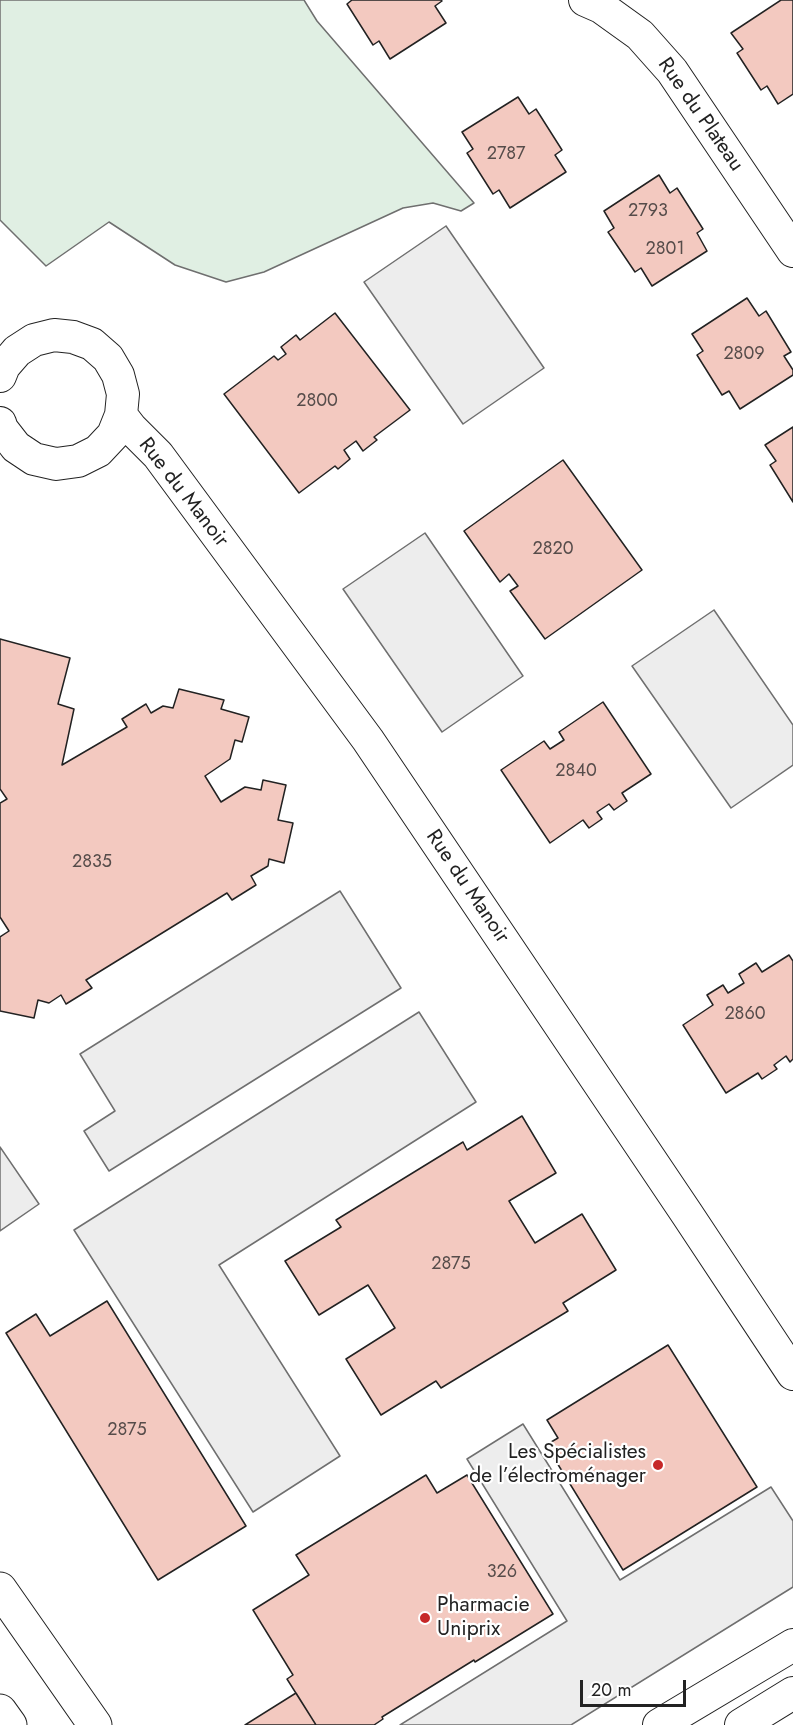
<!DOCTYPE html>
<html>
<head>
<meta charset="utf-8">
<style>
  body { margin:0 }
  #map { position:relative; width:793px; height:1725px; overflow:hidden; background:#fff; font-family:Jost,sans-serif }
  canvas { display:block }
  .scale { position:absolute; left:580px; top:1680px; width:106px; height:27px; box-sizing:border-box; border:3px solid #222; border-top:0; padding-left:8px; font-size:18px; line-height:21px; white-space:nowrap; color:#222; -webkit-text-stroke:4px #fff; paint-order:stroke }
</style>
</head>
<body>
<div id="map">
<canvas width="793" height="1725"></canvas>
<div class="scale">20 m</div>
</div>
<script>
const c = document.querySelector('canvas').getContext('2d');
c.lineJoin = 'round';
function fill(path, color) {
  c.fillStyle = color;
  c.fill(path, 'evenodd');
}
function shape(rows) {
  const path = new Path2D();
  for (const r of rows) {
    path.moveTo(r[0], r[1]);
    for (let i = 2; i < r.length; i += 2) path.lineTo(r[i], r[i + 1]);
  }
  return path;
}
function trace(path, color, width, dash) {
  c.strokeStyle = color;
  c.lineWidth = width;
  c.lineCap = dash ? 'butt' : 'round';
  c.setLineDash(dash || []);
  c.stroke(path);
}
function label(font, color, halo, rows, align = 'center') {
  c.font = font + ' Jost,sans-serif';
  c.lineWidth = 4.5;
  c.setLineDash([]);
  c.textBaseline = 'middle';
  c.strokeStyle = halo;
  c.fillStyle = color;
  for (const [text, x, y, turn = 0] of rows) {
    c.save();
    c.translate(x, y);
    c.rotate((+turn || 0) * Math.PI / 180);
    c.textAlign = isNaN(turn) ? turn : align;
    if (halo) c.strokeText(text, 0, 0);
    c.fillText(text, 0, 0);
    c.restore();
  }
}
const green = shape([
  [0,0,304,0,317,21,474,203,461,211,433,203,403,208,264,272,226,282,175,265,109,222,46,266,0,220,0,0]
]);
fill(green, '#e0efe3');
trace(green, '#6f6f6f', 1.5);
const parking = shape([
  [446,226,544,368,463,424,364,282,446,226],
  [425,533,523,676,442,732,343,589,425,533],
  [714,610,793,725,793,765,731,808,632,666,714,610],
  [340,891,401,988,109,1171,84,1131,115,1111,80,1054,340,891],
  [419,1012,476,1102,219,1265,340,1456,253,1512,74,1230,419,1012],
  [0,1147,39,1204,0,1231,0,1147],
  [523,1424,620,1580,771,1487,793,1521,793,1587,571,1725,400,1725,567,1621,467,1459,523,1424]
]);
fill(parking, '#ededed');
trace(parking, '#6f6f6f', 1.5);
const building = shape([
  [352,0,441,0,442,1,435,6,446,23,390,59,379,41,373,45,347,4,352,0],
  [781,0,793,0,793,94,778,104,767,86,761,90,737,53,743,49,731,33,781,0],
  [518,97,529,114,536,109,562,150,555,155,566,172,510,208,499,190,493,194,467,153,473,149,462,132,518,97],
  [659,175,670,193,677,188,703,229,697,233,707,251,652,286,641,268,635,272,608,232,614,228,604,211,659,175],
  [747,298,759,316,766,311,791,352,784,356,793,370,793,375,740,409,729,391,722,395,697,355,703,351,692,334,747,298],
  [335,313,410,410,374,437,377,440,363,451,356,441,344,450,350,459,338,469,335,466,299,493,224,394,274,356,278,360,286,354,281,347,296,335,300,340,335,313],
  [793,427,793,502,770,465,776,461,765,445,793,427],
  [563,460,642,570,545,639,510,591,518,586,509,574,500,582,464,531,563,460],
  [0,639,70,658,58,704,74,709,62,765,127,727,122,719,146,704,151,713,163,706,173,708,179,689,224,700,221,709,249,717,242,742,235,740,230,759,205,776,221,802,245,787,261,790,263,780,286,785,278,820,293,823,284,863,269,859,268,866,251,876,256,885,232,900,227,893,86,980,92,988,66,1004,61,995,49,1003,38,1000,34,1018,0,1011,0,937,9,931,0,917,0,803,7,799,0,789,0,639],
  [603,702,651,774,622,793,627,801,614,810,609,804,597,812,602,819,589,828,583,820,550,843,501,770,544,741,550,749,564,740,559,732,603,702],
  [789,955,793,961,793,1059,790,1062,786,1056,774,1065,777,1069,762,1079,758,1073,726,1093,683,1025,713,1005,707,995,723,985,728,993,744,983,739,974,756,963,762,972,789,955],
  [522,1116,556,1173,509,1201,535,1243,582,1214,616,1270,563,1303,568,1311,441,1388,436,1381,381,1415,346,1359,395,1328,368,1285,319,1315,285,1261,341,1227,336,1220,463,1142,467,1150,522,1116],
  [107,1301,246,1526,158,1580,6,1333,36,1314,50,1336,107,1301],
  [668,1345,757,1487,623,1570,546,1445,558,1438,547,1420,668,1345],
  [426,1475,437,1493,467,1475,553,1614,475,1662,474,1660,382,1717,383,1719,374,1725,316,1725,287,1679,293,1675,253,1610,309,1575,296,1555,426,1475],
  [296,1693,316,1725,245,1725,296,1693]
]);
fill(building, '#f3c9c0');
trace(building, '#222', 1.5);
const minor = shape([
  [585,0,601,7,640,35,672,71,793,251],
  [0,376,4,366,17,351,34,340,54,335,73,337,92,344,108,358,118,375,123,394,121,415,113,435,98,451,78,461,56,464,34,459,16,447,2,429,0,423],
  [121,415,131,428,158,455,368,740,687,1214,793,1374],
  [659,1725,793,1645],
  [741,1725,793,1693]
]);
const secondary = shape([
  [0,1589,95,1725],
  [0,1711,10,1725]
]);
trace(minor, '#222', 34);
trace(secondary, '#222', 35);
trace(minor, '#fff', 32);
trace(secondary, '#fff', 33);
for (const [x, y, r, color] of [
  [658,1465,6,"#c62828"],
  [425,1618,6,"#c62828"]
]) {
  const dot = new Path2D();
  dot.arc(x, y, r, 0, 2 * Math.PI);
  c.fillStyle = color;
  c.fill(dot);
  trace(dot, '#fff', 2);
}
label('18px', '#564c4a', null, [
  ["2787",506,155],
  ["2793",648,212],
  ["2801",665,250],
  ["2809",744,355],
  ["2800",317,402],
  ["2820",553,550],
  ["2840",576,772],
  ["2835",92,863],
  ["2860",745,1015],
  ["2875",451,1265],
  ["2875",127,1431],
  ["326",502,1573]
]);
label('21px', '#222', '#fff', [
  ["Rue du Plateau",700,115,55],
  ["Rue du Manoir",183,493,52],
  ["Rue du Manoir",467,887,56]
]);
label('21px', '#222', '#fff', [
  ["Les Spécialistes",646,1453],
  ["de l’électroménager",646,1477],
  ["Pharmacie",437,1606,"left"],
  ["Uniprix",437,1630,"left"]
], 'right');
</script>
</body>
</html>
